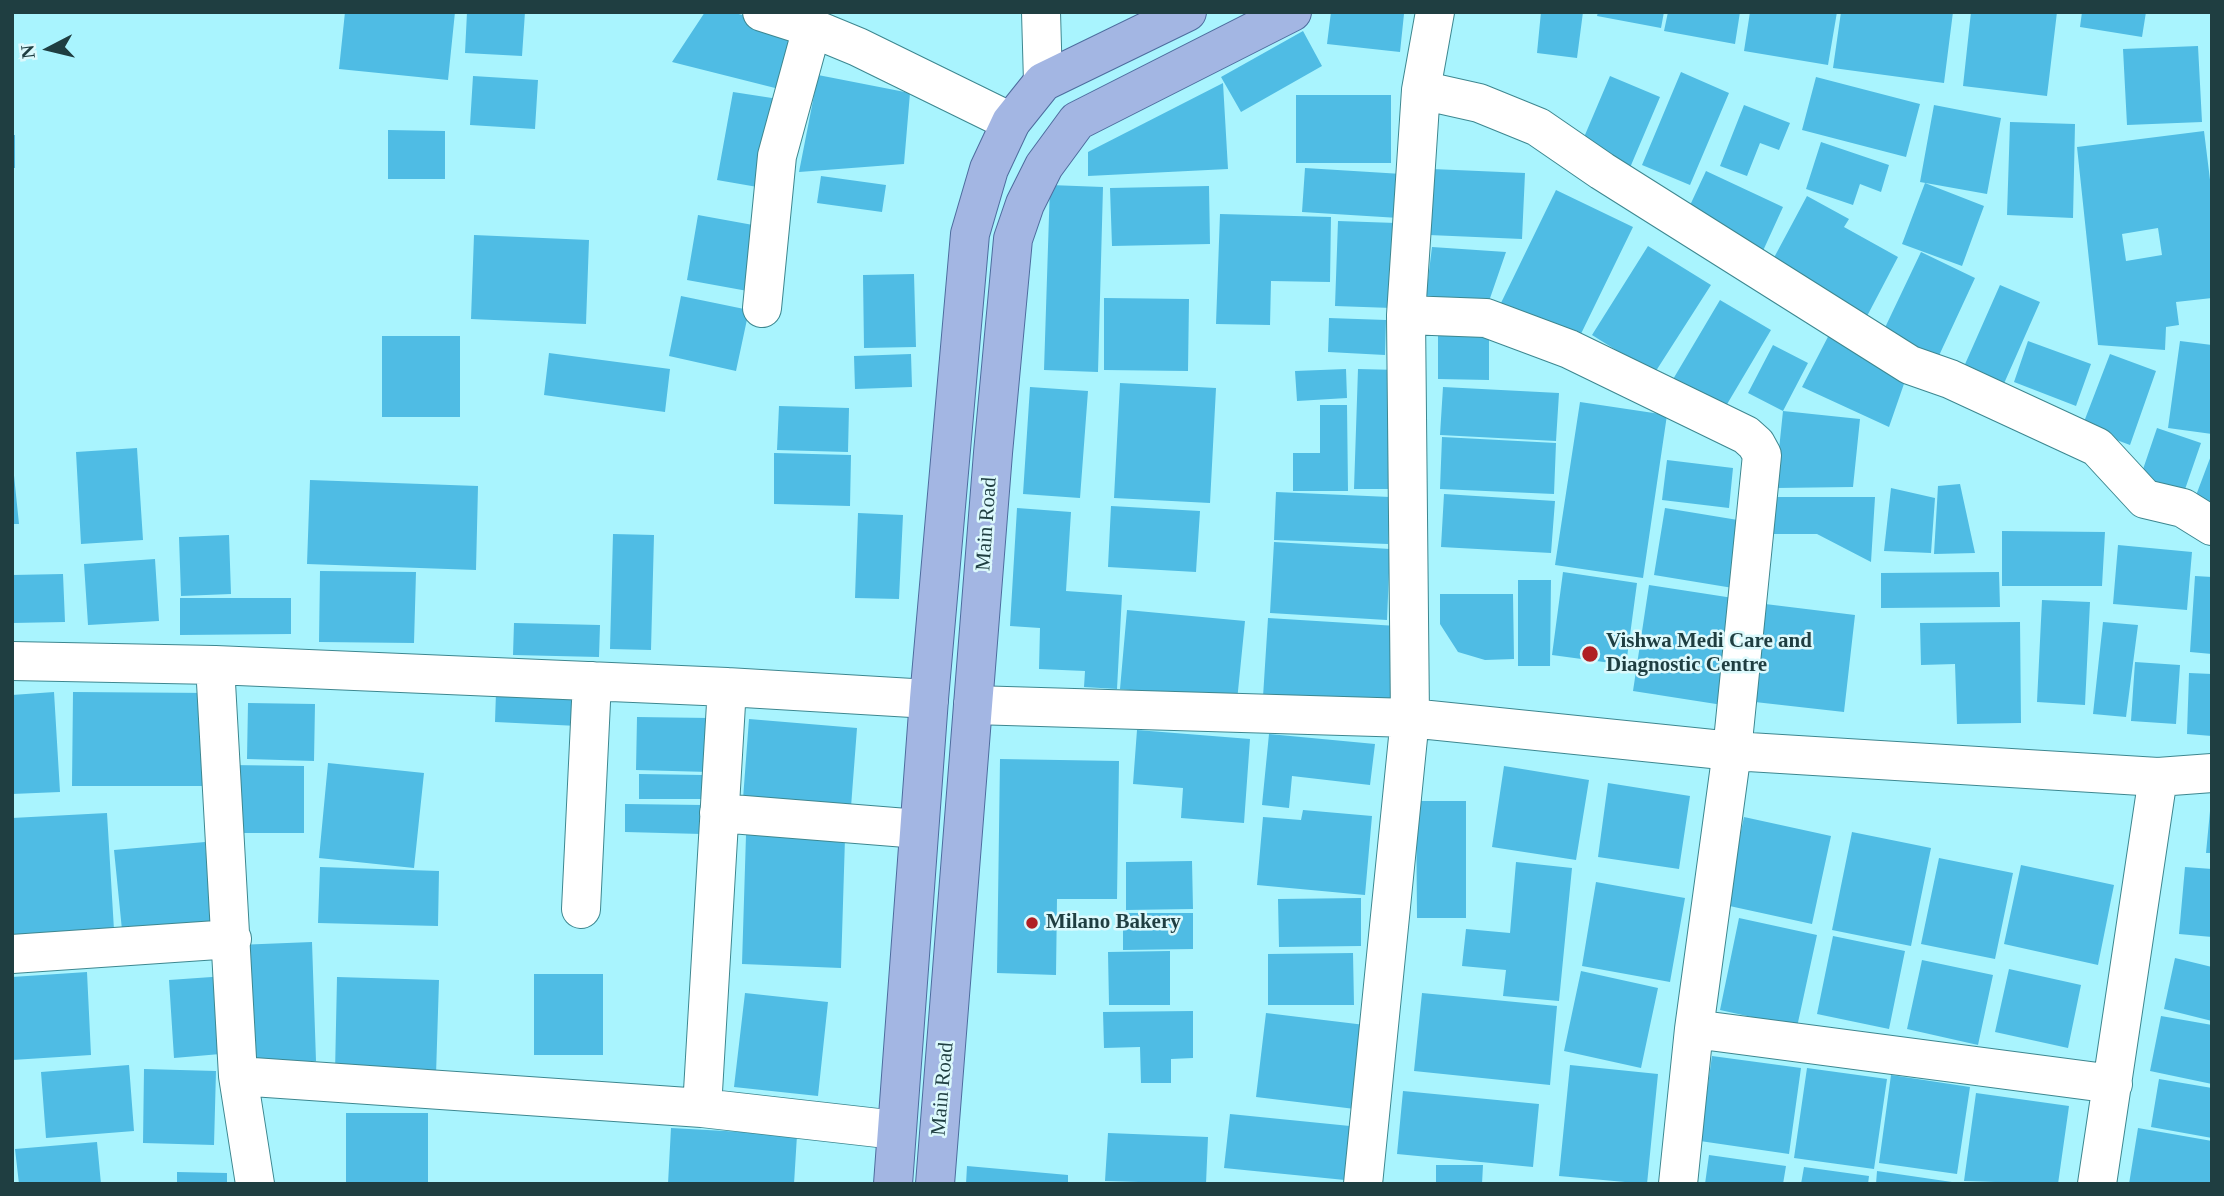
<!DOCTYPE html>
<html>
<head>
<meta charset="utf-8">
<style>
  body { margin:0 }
  #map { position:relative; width:2224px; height:1196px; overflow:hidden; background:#a9f4fe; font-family:Georgia,serif }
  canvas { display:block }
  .frame { position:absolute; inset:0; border:14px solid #1f3e41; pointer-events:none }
  .north { position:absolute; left:14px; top:14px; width:70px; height:70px; -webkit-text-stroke:5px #dcf9fc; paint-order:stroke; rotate:263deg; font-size:19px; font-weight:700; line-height:28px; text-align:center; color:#1f3e41 }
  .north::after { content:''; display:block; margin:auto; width:24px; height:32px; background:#1f3e41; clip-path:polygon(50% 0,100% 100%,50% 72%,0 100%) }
</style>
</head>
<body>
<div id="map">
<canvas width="2224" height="1196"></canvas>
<div class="frame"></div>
<div class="north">N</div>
</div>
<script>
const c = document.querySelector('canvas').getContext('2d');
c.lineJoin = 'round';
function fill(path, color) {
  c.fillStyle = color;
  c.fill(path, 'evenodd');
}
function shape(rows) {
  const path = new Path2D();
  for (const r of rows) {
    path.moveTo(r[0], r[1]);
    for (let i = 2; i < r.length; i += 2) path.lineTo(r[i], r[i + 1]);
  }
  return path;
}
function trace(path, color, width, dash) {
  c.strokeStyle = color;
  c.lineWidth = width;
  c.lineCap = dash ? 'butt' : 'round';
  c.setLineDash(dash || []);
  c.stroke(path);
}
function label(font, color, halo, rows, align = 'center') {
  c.font = font + ' Georgia,serif';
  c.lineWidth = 5;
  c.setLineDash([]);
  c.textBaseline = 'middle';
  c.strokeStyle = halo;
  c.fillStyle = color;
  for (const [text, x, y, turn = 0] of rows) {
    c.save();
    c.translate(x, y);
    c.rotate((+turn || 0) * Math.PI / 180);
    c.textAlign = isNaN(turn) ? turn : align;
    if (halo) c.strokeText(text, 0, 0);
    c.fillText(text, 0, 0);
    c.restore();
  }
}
fill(shape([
  [345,12,455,12,448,80,339,69],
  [467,12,525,12,522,56,465,53],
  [705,12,731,12,806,32,791,92,672,62],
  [1331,12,1404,14,1400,52,1327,44],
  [1541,12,1583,12,1577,58,1537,53],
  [1598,12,1664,12,1661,28,1597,16],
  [1668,12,1740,12,1735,44,1664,31],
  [1750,12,1837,12,1828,65,1744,51],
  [1841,12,1953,12,1944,83,1833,68],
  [1971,12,2057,12,2047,96,1963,86],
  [2082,12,2146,12,2142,37,2080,27],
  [1303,31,1322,66,1241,112,1221,77],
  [2198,46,2202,122,2127,125,2123,49],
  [1681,72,1729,93,1690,185,1642,165],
  [818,75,910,93,904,164,799,172],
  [473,76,538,80,535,129,470,125],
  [1610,76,1660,97,1629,170,1579,149],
  [1816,77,1920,104,1906,157,1802,130],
  [1223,83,1228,169,1088,176,1088,152],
  [733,92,785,100,769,189,717,180],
  [1296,95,1391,95,1391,163,1296,163],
  [1744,105,1790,123,1779,150,1760,143,1747,176,1720,166],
  [1934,105,2001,118,1987,194,1920,182],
  [2010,122,2075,124,2073,218,2007,215],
  [388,130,445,131,445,179,388,179],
  [2204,131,2212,196,2212,298,2176,302,2179,325,2166,327,2165,350,2098,345,2077,147],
  [2158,228,2162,255,2126,261,2122,234],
  [12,135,15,135,15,168,12,168],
  [1821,142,1889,165,1881,192,1860,184,1853,205,1806,189],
  [1305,168,1402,174,1399,218,1302,212],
  [1432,169,1525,173,1522,239,1429,235],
  [1706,171,1783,207,1762,253,1685,216],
  [821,176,886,185,882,212,817,203],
  [1925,183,1984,206,1962,266,1902,244],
  [1050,185,1103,187,1098,372,1044,370],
  [1209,186,1210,244,1112,246,1110,188],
  [1556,190,1633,227,1577,342,1500,305],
  [1807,196,1849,219,1844,227,1898,257,1865,320,1769,267],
  [1220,214,1331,217,1330,282,1271,281,1270,325,1216,324],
  [698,215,764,227,753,292,687,280],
  [1338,221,1396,223,1392,308,1335,306],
  [474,235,589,240,586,324,471,319],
  [1648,246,1711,285,1654,374,1592,335],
  [1432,247,1506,252,1488,304,1425,304],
  [1921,252,1975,278,1936,362,1881,336],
  [914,274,916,347,864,348,863,275],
  [2000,285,2040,302,2002,388,1962,371],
  [681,296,749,310,736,371,669,356],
  [1104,298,1189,299,1188,371,1104,370],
  [1720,300,1771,330,1723,411,1672,381],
  [1329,318,1386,320,1385,355,1328,352],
  [1438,324,1489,324,1489,380,1438,379],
  [1832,329,1906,378,1889,427,1802,387],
  [382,336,460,336,460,417,382,417],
  [2028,341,2091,364,2076,406,2014,382],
  [2180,341,2212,345,2212,434,2168,428],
  [1773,345,1808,363,1783,411,1748,393],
  [549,353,670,369,665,412,544,395],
  [911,354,912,387,855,389,854,356],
  [2110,354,2156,371,2130,445,2082,427],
  [1346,369,1347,398,1297,401,1295,371],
  [1358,369,1399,370,1396,489,1354,489],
  [1120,383,1216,388,1210,503,1114,498],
  [1030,387,1088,391,1080,498,1023,494],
  [1443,387,1559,393,1556,441,1440,435],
  [1580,402,1667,415,1643,578,1555,565],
  [1320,405,1347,405,1348,491,1293,491,1293,453,1320,453],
  [779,406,849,408,848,452,777,450],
  [1783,411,1860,419,1853,487,1775,488],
  [2157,428,2201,443,2182,498,2138,484],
  [1442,437,1556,443,1554,494,1440,489],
  [137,448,143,540,81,544,76,452],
  [774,453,851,455,850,506,774,504],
  [2212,453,2212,513,2192,506],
  [12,456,19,524,12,524],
  [1667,460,1733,468,1729,508,1662,500],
  [310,480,478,486,476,570,307,564],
  [1960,484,1975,553,1934,554,1938,486],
  [1891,488,1935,498,1931,553,1884,551],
  [1276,492,1390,497,1388,544,1274,540],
  [1444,494,1555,501,1551,553,1441,547],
  [1774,497,1875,497,1871,562,1817,534,1771,534],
  [1111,506,1200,511,1196,572,1108,567],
  [1017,508,1071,512,1066,591,1122,595,1117,689,1084,687,1085,671,1039,669,1040,628,1010,626],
  [1665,508,1750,522,1739,589,1654,575],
  [858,513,903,515,899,599,855,598],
  [2002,531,2105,532,2102,586,2002,586],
  [613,534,654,535,651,650,610,649],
  [229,535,231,594,181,596,179,537],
  [1274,542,1390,549,1387,620,1270,613],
  [2118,545,2192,552,2187,610,2113,604],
  [155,559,159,621,88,625,84,564],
  [320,571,416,572,414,643,319,642],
  [1563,572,1637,583,1626,665,1552,655],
  [1999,572,2000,607,1881,608,1881,573],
  [63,574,65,622,12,623,12,575],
  [2195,576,2212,577,2212,654,2190,652],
  [1518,580,1551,580,1550,666,1518,666],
  [1649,585,1746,600,1729,706,1633,691],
  [1440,594,1513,594,1514,659,1485,660,1458,652,1440,624],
  [180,598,291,598,291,634,180,635],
  [2042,600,2090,602,2085,705,2037,702],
  [1757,603,1855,615,1844,712,1746,701],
  [1127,610,1245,621,1237,701,1120,689],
  [1268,618,1397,626,1393,705,1263,697],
  [2020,622,2021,723,1957,724,1955,664,1921,665,1920,623],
  [2103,622,2138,625,2126,717,2093,714],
  [514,623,600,625,599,657,513,655],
  [2135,662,2180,665,2176,724,2131,721],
  [2189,673,2212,674,2212,736,2187,734],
  [54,692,60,792,12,794,12,695],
  [73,692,212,693,211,786,72,786],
  [496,692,579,696,578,726,495,722],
  [248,703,315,704,314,761,247,759],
  [637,717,710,718,709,772,636,770],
  [749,719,857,728,851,807,743,799],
  [1137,730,1250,739,1244,823,1181,818,1183,788,1133,784],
  [1269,734,1375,744,1370,785,1292,776,1289,808,1262,805],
  [1000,759,1119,761,1117,899,1057,899,1056,975,997,973],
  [328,763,424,773,414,868,319,858],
  [231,765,304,766,304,833,230,833],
  [1504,766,1589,780,1576,860,1492,847],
  [639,774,703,775,703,799,639,799],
  [1608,783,1690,796,1679,869,1598,857],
  [1416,801,1466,801,1466,918,1417,918],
  [625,804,703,805,702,834,625,832],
  [1303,810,1372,816,1365,895,1257,885,1263,817,1301,820],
  [2210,811,2212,811,2212,853,2206,853],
  [107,813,114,930,12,935,12,818],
  [1744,817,1831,836,1812,924,1725,905],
  [1852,832,1931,848,1911,946,1832,930],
  [746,835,845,838,841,968,742,964],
  [205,842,212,923,122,930,114,850],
  [1939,858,2013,873,1995,959,1921,944],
  [1192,861,1193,909,1126,910,1126,862],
  [1516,862,1572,868,1559,1001,1503,996,1506,970,1462,966,1466,929,1510,933],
  [2021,865,2114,885,2098,965,2004,944],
  [320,867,439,871,438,926,318,923],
  [2185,867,2212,869,2212,937,2179,934],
  [1596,882,1685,898,1670,982,1582,966],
  [1361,898,1361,946,1279,947,1278,899],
  [1123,913,1193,913,1193,949,1123,950],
  [1739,918,1817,935,1797,1027,1720,1010],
  [1833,936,1905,951,1889,1029,1817,1014],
  [312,942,316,1061,242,1064,237,945],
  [1170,951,1170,1005,1109,1005,1108,952],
  [1353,953,1354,1005,1268,1005,1268,954],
  [2175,958,2212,967,2212,1021,2164,1009],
  [1922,960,1993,975,1978,1045,1907,1029],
  [2009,969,2081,985,2068,1048,1995,1032],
  [1581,971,1658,988,1641,1068,1564,1051],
  [87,972,91,1055,12,1060,12,977],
  [534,974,603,974,603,1055,534,1055],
  [226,976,232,1053,174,1058,169,980],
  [337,977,439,980,436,1075,335,1073],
  [745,993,828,1002,818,1096,734,1087],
  [1422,993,1557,1006,1550,1085,1414,1071],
  [1193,1011,1193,1058,1171,1059,1171,1083,1141,1083,1140,1047,1104,1048,1103,1012],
  [1266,1013,1365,1025,1355,1109,1256,1097],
  [2161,1016,2212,1025,2212,1084,2150,1071],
  [1712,1056,1801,1068,1789,1154,1700,1141],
  [129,1065,134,1131,46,1138,41,1072],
  [1570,1065,1658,1074,1647,1184,1559,1176],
  [1807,1068,1887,1079,1874,1169,1794,1158],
  [144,1069,216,1071,214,1145,143,1143],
  [1891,1075,1970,1087,1957,1174,1879,1163],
  [2159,1079,2212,1088,2212,1138,2151,1127],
  [1403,1091,1539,1104,1533,1167,1397,1154],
  [1976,1093,2069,1106,2058,1184,1964,1181],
  [346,1113,428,1113,428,1184,346,1184],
  [1230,1114,1350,1126,1345,1180,1224,1168],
  [671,1128,797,1135,794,1184,668,1184],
  [2138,1128,2212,1141,2212,1184,2129,1184],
  [1108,1133,1208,1137,1206,1184,1105,1181],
  [97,1142,101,1184,19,1184,15,1149],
  [1709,1155,1786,1166,1783,1184,1705,1184],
  [1436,1165,1483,1165,1482,1184,1436,1184],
  [967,1166,1068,1175,1068,1184,966,1184],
  [1804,1167,1869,1176,1868,1184,1801,1184],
  [1877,1171,1952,1182,1952,1184,1876,1184],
  [177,1172,227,1173,227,1184,177,1184]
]), '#4fbce4');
const minor = shape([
  [762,12,812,28,858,47,1011,122],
  [1041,12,1043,82],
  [1421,90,1479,103,1538,127,1602,171,1910,365,1950,379,2097,447,2145,499,2183,508,2212,526],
  [762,308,777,156,812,28],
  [1406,315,1486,318,1569,349,1746,435,1756,444,1762,455,1732,751,1694,1029,1678,1184],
  [12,661,215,665,727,687,929,699],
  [215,665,238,1076,255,1184],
  [973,705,1410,718,1732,751,2158,777,2212,773],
  [719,813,919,829],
  [581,909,592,681],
  [12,954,232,939],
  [1694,1029,2113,1084],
  [238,1076,702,1108,896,1130],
  [702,1108,727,687],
  [1363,1184,1410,718,1406,315,1421,90,1435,12],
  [2097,1184,2158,777]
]);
const major = shape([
  [893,1184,929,699,970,234,989,169,1011,122,1043,82,1187,12],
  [935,1184,993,453,1013,239,1025,204,1044,166,1077,121,1292,12]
]);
trace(minor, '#3d8790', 40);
trace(major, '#4d6c9e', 40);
trace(minor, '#fff', 38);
trace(major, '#a3b6e3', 38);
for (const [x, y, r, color] of [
  [1590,654,9,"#b01f23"],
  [1032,923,7,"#b01f23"]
]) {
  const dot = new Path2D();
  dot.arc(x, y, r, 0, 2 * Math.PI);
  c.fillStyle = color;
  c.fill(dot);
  trace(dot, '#dcf9fc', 2.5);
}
label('21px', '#1f3e41', '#dcf9fc', [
  ["Main Road",987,524,-86],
  ["Main Road",943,1089,-85]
]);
label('bold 21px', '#1f3e41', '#dcf9fc', [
  ["Vishwa Medi Care and",1606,642],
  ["Diagnostic Centre",1606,666],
  ["Milano Bakery",1046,923]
], 'left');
</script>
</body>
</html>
